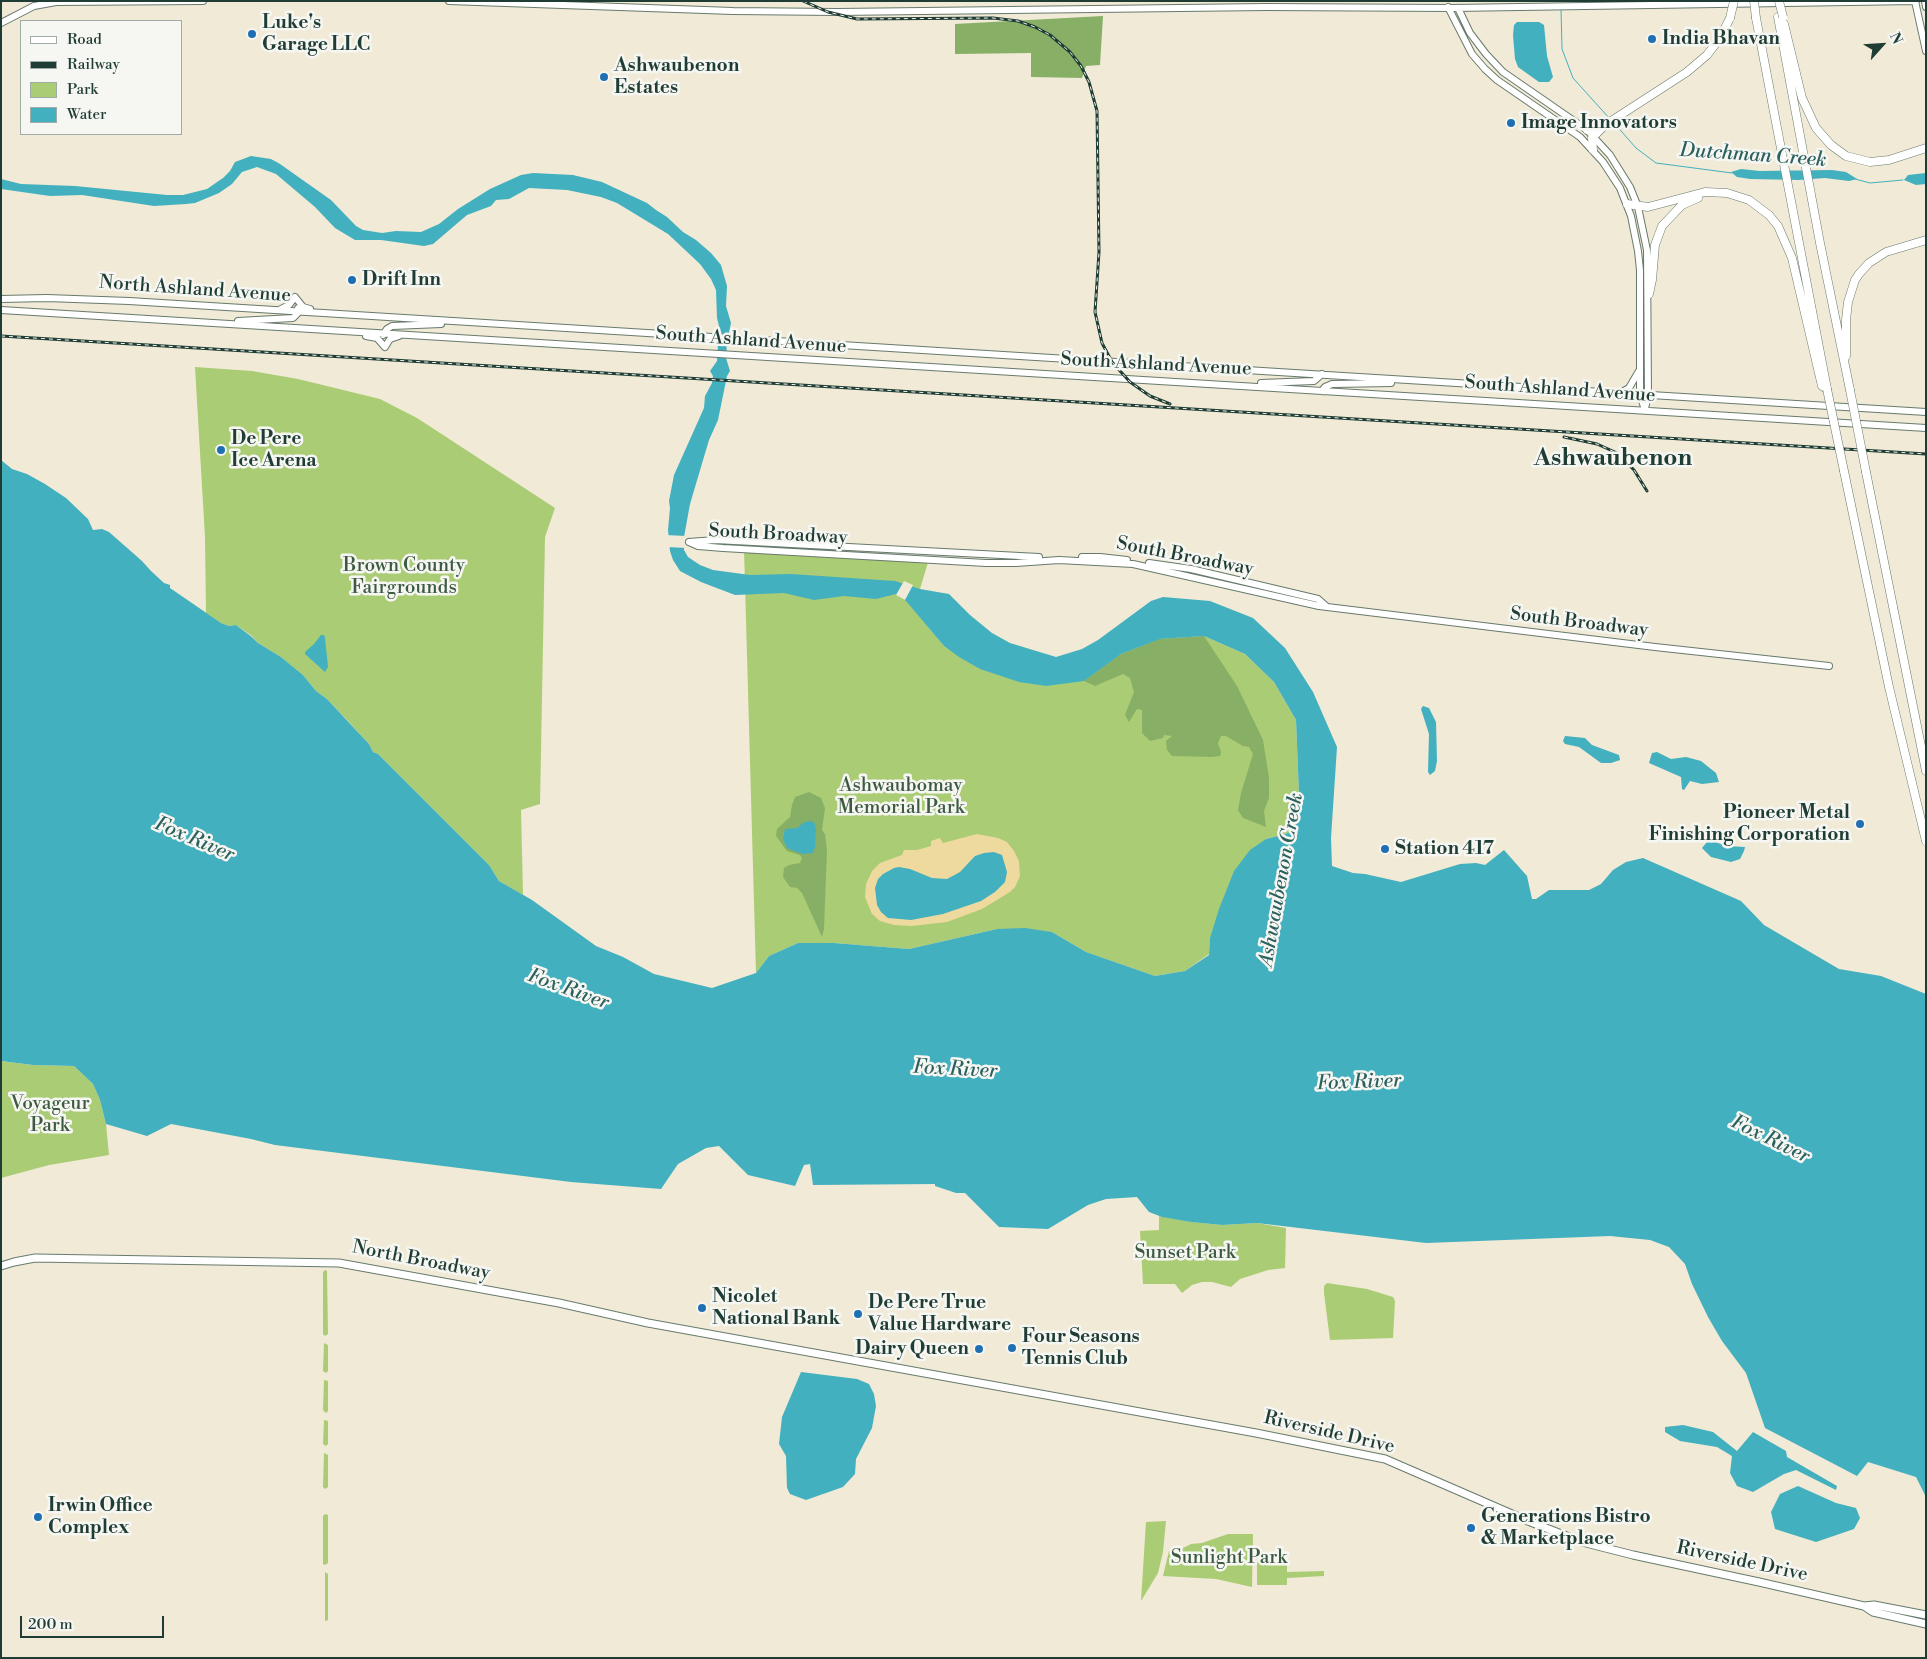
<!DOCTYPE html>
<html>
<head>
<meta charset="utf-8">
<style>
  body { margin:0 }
  #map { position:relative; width:1927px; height:1659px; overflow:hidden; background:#f0ead6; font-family:"Libre Bodoni",serif }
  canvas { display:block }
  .frame { position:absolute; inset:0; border:2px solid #1f3d34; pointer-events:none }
  .legend { position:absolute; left:20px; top:20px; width:162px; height:115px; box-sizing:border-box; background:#f6f6f2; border:1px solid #a0aca6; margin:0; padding:6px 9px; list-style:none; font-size:15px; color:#1f3d34 }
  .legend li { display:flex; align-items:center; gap:10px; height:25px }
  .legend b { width:25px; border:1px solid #a0aca6 }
  .north { position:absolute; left:1857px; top:20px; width:50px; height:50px; -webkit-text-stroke:4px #f6f6f2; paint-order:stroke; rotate:64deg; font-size:14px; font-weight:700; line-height:20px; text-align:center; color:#1f3d34 }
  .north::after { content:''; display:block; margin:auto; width:18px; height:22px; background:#1f3d34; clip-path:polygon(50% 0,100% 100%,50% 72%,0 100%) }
  .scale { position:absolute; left:20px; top:1616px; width:144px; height:22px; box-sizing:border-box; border:2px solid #1f3d34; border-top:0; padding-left:6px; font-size:15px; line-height:18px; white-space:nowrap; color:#1f3d34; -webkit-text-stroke:4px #f6f6f2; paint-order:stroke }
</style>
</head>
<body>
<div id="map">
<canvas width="1927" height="1659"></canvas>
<div class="frame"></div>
<ul class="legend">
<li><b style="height:6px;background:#fff"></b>Road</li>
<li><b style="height:6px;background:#1f3d34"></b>Railway</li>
<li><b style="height:14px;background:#aacc74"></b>Park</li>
<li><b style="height:14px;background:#43b0bf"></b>Water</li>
</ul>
<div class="north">N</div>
<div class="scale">200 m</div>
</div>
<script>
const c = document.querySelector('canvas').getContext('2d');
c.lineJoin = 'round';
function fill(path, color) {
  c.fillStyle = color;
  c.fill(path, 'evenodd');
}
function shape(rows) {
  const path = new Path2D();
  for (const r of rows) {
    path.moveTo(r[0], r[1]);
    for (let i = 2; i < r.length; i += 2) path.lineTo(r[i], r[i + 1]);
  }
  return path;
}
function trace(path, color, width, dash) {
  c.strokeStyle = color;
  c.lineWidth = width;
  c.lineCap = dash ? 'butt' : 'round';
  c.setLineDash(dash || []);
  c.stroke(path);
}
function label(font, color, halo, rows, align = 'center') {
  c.font = font + ' "Libre Bodoni",serif';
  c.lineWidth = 5;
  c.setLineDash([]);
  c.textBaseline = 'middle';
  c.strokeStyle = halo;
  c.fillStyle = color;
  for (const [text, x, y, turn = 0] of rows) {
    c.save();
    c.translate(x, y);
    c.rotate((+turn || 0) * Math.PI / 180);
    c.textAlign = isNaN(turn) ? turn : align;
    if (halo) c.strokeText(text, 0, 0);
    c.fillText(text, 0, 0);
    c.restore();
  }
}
fill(shape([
  [195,367,252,371,298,379,380,399,417,418,555,508,545,537,540,804,521,810,523,895,499,881,489,865,378,754,373,752,369,744,348,721,327,699,316,691,303,675,281,657,258,643,252,636,236,625,229,626,221,623,206,613,205,537],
  [744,549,929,559,920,589,907,601,944,646,980,669,1121,654,1160,639,1204,636,1245,654,1274,682,1296,720,1299,794,1295,828,1286,834,1266,839,1210,938,1209,954,1185,971,1155,976,1086,952,1052,932,997,929,909,949,834,943,798,943,769,956,756,973],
  [1,1061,33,1065,74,1066,93,1084,100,1100,106,1124,109,1155,49,1165,1,1178],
  [1159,1216,1192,1222,1222,1225,1257,1223,1286,1228,1285,1268,1268,1270,1240,1279,1231,1287,1212,1282,1202,1282,1192,1285,1182,1293,1175,1284,1143,1284,1140,1231,1159,1230],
  [325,1270,327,1271,328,1334,325,1336,323,1334,323,1272],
  [1327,1283,1367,1289,1393,1297,1395,1301,1393,1338,1330,1340,1324,1293,1324,1286],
  [324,1343,328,1345,328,1371,326,1373,323,1371],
  [324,1380,328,1381,328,1411,326,1413,323,1410],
  [324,1420,328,1421,328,1444,326,1446,323,1444],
  [324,1453,328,1455,328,1487,325,1489,323,1487],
  [325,1514,328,1515,328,1563,325,1565,323,1564,323,1516],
  [1166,1521,1163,1552,1158,1573,1141,1601,1146,1522],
  [1228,1534,1253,1534,1252,1587,1216,1579,1163,1576,1169,1551,1181,1549,1191,1544,1202,1543],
  [1287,1561,1287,1572,1324,1571,1324,1576,1287,1578,1287,1585,1257,1585,1257,1562],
  [325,1572,328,1574,328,1620,325,1621]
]), '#aacc74');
fill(shape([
  [1103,16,1100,65,1086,66,1082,78,1031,77,1031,53,955,54,955,24],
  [1204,636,1237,686,1263,740,1269,778,1269,798,1264,811,1266,827,1243,818,1238,810,1241,793,1253,754,1249,747,1243,746,1226,736,1221,736,1218,743,1221,752,1220,756,1212,757,1172,756,1167,750,1166,741,1172,736,1164,735,1163,738,1150,741,1142,733,1142,710,1137,709,1129,722,1125,715,1134,692,1130,678,1123,674,1095,686,1084,681,1121,654,1159,639],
  [809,792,821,798,825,808,822,830,825,834,827,850,824,929,822,937,802,893,797,888,790,887,783,877,784,868,789,865,800,863,802,858,800,855,787,851,776,836,777,829,790,817,792,805,795,797]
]), '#87b066');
fill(shape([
  [977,834,998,838,1007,842,1014,851,1019,861,1020,876,1015,887,1010,892,982,909,947,922,912,926,894,925,880,921,872,914,865,897,866,884,872,871,880,863,902,855,904,850,917,850,931,846,931,841,940,838,943,843]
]), '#eeda9e');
fill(shape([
  [1517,22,1539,22,1544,25,1547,56,1553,77,1549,82,1539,82,1518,67,1515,59,1513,35,1514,25],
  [251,156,271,159,280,164,331,200,356,226,363,230,382,233,396,231,421,232,439,224,458,209,490,189,521,175,533,173,573,175,602,182,647,203,656,210,667,217,683,232,696,240,711,253,721,265,727,286,726,306,731,323,727,342,726,358,730,371,727,376,718,420,709,440,690,504,684,537,684,550,688,557,700,565,713,570,750,575,791,574,895,581,920,589,949,594,970,615,992,633,1010,643,1056,657,1082,649,1098,640,1151,601,1163,597,1210,601,1253,618,1285,648,1313,692,1337,747,1331,838,1332,866,1353,873,1365,874,1401,882,1460,864,1476,863,1485,865,1504,850,1527,876,1532,899,1536,899,1549,890,1589,890,1601,884,1613,870,1626,862,1643,858,1741,901,1764,925,1839,969,1881,976,1926,994,1926,1497,1916,1477,1868,1462,1857,1476,1765,1428,1746,1373,1722,1341,1708,1317,1692,1284,1685,1264,1669,1247,1650,1240,1610,1236,1426,1243,1257,1223,1222,1225,1191,1222,1162,1217,1149,1212,1137,1197,1106,1199,1088,1205,1048,1229,999,1227,965,1193,956,1193,935,1186,935,1184,813,1185,810,1164,804,1165,795,1186,748,1175,719,1146,706,1148,678,1164,661,1189,571,1182,275,1145,251,1139,171,1124,147,1136,106,1124,100,1100,93,1084,74,1066,33,1065,1,1061,1,460,12,469,27,474,45,484,66,498,88,519,93,530,102,529,109,532,142,561,151,571,164,583,170,585,170,588,221,623,229,626,236,625,252,637,258,643,281,657,303,675,316,691,327,699,369,744,373,752,378,754,489,865,499,881,532,900,596,946,623,957,654,974,712,988,756,973,769,956,798,943,834,943,909,949,997,929,1025,928,1052,932,1086,952,1155,976,1185,971,1209,955,1210,938,1219,909,1234,871,1250,850,1266,839,1286,834,1295,828,1299,794,1296,720,1274,682,1245,654,1204,636,1160,639,1121,654,1084,681,1046,686,1019,682,980,669,959,657,944,646,906,601,896,594,876,599,844,596,814,600,784,593,735,595,701,582,680,571,673,560,670,551,668,530,670,508,669,501,674,475,704,408,705,396,712,383,713,376,710,371,717,361,719,326,717,318,716,290,711,279,700,264,668,234,617,203,601,197,567,190,529,188,509,199,496,200,491,206,467,215,433,244,424,246,381,240,355,240,335,228,315,207,276,174,257,167,242,172,232,184,219,193,195,203,186,204,154,206,82,195,50,196,1,189,1,179,21,184,75,186,167,195,183,195,207,189,223,178,230,171,235,162],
  [1741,169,1760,171,1832,170,1846,172,1857,179,1849,181,1825,178,1799,180,1750,179,1737,177,1731,172],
  [1926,173,1926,184,1916,185,1904,180,1908,175],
  [321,635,324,635,325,638,328,667,325,672,305,654,305,652,314,644],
  [1423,706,1429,708,1436,722,1437,761,1435,771,1430,775,1428,772,1429,734,1421,709],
  [1565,736,1585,738,1592,745,1619,755,1620,760,1611,763,1601,763,1579,747,1565,744,1563,741],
  [1657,752,1671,759,1686,757,1701,761,1716,773,1719,782,1702,784,1690,781,1684,790,1682,789,1681,777,1649,763,1652,753],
  [809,821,814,822,816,828,815,847,813,853,802,854,787,848,783,839,785,829,797,828,803,823],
  [1713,841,1726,846,1745,847,1744,851,1740,859,1731,862,1711,857,1702,848,1707,842],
  [994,852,1002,855,1007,872,1005,882,995,892,981,901,943,914,911,920,888,918,881,912,877,905,875,888,878,879,883,874,894,868,899,867,910,869,932,878,947,879,960,872,975,856,984,853],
  [801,1372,857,1379,869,1384,874,1394,876,1406,872,1428,856,1459,855,1474,843,1487,806,1500,790,1494,787,1488,786,1456,779,1444,782,1417],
  [1683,1425,1713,1432,1737,1451,1753,1432,1786,1451,1787,1457,1837,1486,1836,1490,1796,1470,1784,1474,1753,1492,1737,1486,1730,1473,1732,1456,1717,1447,1680,1441,1665,1432,1665,1427],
  [1798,1486,1836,1503,1856,1508,1860,1518,1854,1529,1816,1542,1775,1529,1771,1512,1780,1494]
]), '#43b0bf');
fill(shape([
  [665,535,686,536,687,548,667,547],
  [904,581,913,585,905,600,896,595]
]), '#f0ead6');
trace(shape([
  [1561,9,1562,49,1573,78,1610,119],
  [1615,124,1636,148,1656,163,1732,173],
  [1855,179,1870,183,1903,180]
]), '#43b0bf', 1);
const secondary = shape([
  [449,1,733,11,837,12,1266,7,1453,8,1916,1],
  [1915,1,1926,51],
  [1925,1,1926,7],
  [1448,7,1472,54,1485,69,1497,80,1580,137,1603,162,1620,188,1631,216,1638,251,1640,270,1640,394,1645,410],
  [1458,8,1470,33,1486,54,1503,72,1587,130,1610,155,1630,187,1638,207,1647,250,1648,394,1645,409],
  [1,23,34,6,56,2,203,1],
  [1,299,47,298,129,301,1926,412],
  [281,309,289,305,295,297,303,307,310,309],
  [1,310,1926,428],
  [238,321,293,318,297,314,298,308],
  [383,335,387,329,392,326,441,324],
  [366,336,377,338,385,347,390,339,399,336],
  [1261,383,1314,381,1322,374],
  [1322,391,1325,387,1332,384,1391,383],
  [1620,393,1629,388,1639,371],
  [689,542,698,546,723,548,986,563,1016,563,1059,560,1133,564,1319,606,1655,647,1829,666],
  [689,542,715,540,1039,557],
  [1082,557,1100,557,1127,560],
  [1149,563,1191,569,1318,599,1326,606]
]);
const primary = shape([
  [1,1266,14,1262,35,1258,339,1263,559,1303,648,1323,1256,1433,1385,1459,1528,1521,1582,1542,1633,1555,1759,1582,1864,1606,1873,1612,1926,1624],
  [1864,1606,1874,1605,1926,1615]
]);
const highway = shape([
  [1778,17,1820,243,1850,390],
  [1756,18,1827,389],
  [1784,24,1802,98,1816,128,1831,145,1846,156,1870,162,1889,160,1926,148],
  [1587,130,1603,125],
  [1593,150,1592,138,1605,125,1687,72,1707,55,1720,38,1730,18],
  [1627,204,1648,207,1705,192,1727,193,1749,200,1769,215,1778,226,1792,258,1822,386,1825,388],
  [1649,294,1652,280,1655,245,1662,226,1682,205,1698,198],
  [1846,356,1846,320,1848,302,1855,280,1859,274,1869,263,1886,252,1926,240],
  [1844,471,1889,687,1926,841],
  [1866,472,1926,771]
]);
trace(secondary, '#687a6d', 8);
trace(primary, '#687a6d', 9);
trace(highway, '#687a6d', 9);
trace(secondary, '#fff', 6);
trace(primary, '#fff', 7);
trace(highway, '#fff', 8);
const rail = shape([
  [803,1,828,12,857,19,993,18,1018,21,1035,27,1050,35,1070,52,1081,66,1089,82,1097,111,1099,252,1095,312,1102,343,1112,362,1130,382,1150,396,1170,404],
  [1,336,1926,454],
  [1564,437,1597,444,1617,453,1634,470,1647,491]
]);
trace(rail, '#1f3d34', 3);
trace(rail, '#f6f6f2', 1, [4]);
const highwayBridge = shape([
  [1754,1,1756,18],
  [1779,1,1783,17],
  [1730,18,1734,1],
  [1827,389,1844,471],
  [1850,390,1866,472]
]);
trace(highwayBridge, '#687a6d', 9, []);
trace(highwayBridge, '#fff', 8);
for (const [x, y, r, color] of [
  [252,34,5,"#1f6fb2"],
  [1652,39,5,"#1f6fb2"],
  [604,77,5,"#1f6fb2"],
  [1511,123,5,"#1f6fb2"],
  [352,280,5,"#1f6fb2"],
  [221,450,5,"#1f6fb2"],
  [1860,824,5,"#1f6fb2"],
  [1385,849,5,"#1f6fb2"],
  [702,1308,5,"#1f6fb2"],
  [858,1314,5,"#1f6fb2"],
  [1012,1348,5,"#1f6fb2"],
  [979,1349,5,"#1f6fb2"],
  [38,1517,5,"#1f6fb2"],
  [1471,1528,5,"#1f6fb2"]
]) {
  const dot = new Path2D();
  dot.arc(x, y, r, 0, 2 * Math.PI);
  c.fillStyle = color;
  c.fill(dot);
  trace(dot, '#f6f6f2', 2);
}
label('bold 19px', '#1f3d34', '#f6f6f2', [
  ["Luke's",262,23],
  ["Garage LLC",262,45],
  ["India Bhavan",1662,39],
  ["Ashwaubenon",614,66],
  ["Estates",614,88],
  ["Image Innovators",1521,123],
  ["Drift Inn",362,280],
  ["De Pere",231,439],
  ["Ice Arena",231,461],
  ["Pioneer Metal",1850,813,"right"],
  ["Finishing Corporation",1850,835,"right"],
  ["Station 417",1395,849],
  ["Nicolet",712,1297],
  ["National Bank",712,1319],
  ["De Pere True",868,1303],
  ["Value Hardware",868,1325],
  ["Four Seasons",1022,1337],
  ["Tennis Club",1022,1359],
  ["Dairy Queen",969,1349,"right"],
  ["Irwin Office",48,1506],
  ["Complex",48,1528],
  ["Generations Bistro",1481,1517],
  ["& Marketplace",1481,1539]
], 'left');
label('19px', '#1f3d34', '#f6f6f2', [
  ["North Ashland Avenue",195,290,4],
  ["South Ashland Avenue",751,341,4],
  ["South Ashland Avenue",1156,365,3],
  ["South Ashland Avenue",1560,390,4],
  ["South Broadway",778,535,3],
  ["South Broadway",1185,557,11],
  ["South Broadway",1579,623,7],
  ["North Broadway",421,1261,11],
  ["Riverside Drive",1329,1433,13],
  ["Riverside Drive",1742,1562,12]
]);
label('19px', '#3b5a41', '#f6f6f2', [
  ["Brown County",404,566],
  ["Fairgrounds",404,588],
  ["Ashwaubomay",901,786],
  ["Memorial Park",901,808],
  ["Voyageur",50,1104],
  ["Park",50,1126],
  ["Sunset Park",1185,1253],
  ["Sunlight Park",1229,1558]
]);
label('italic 20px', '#2a605e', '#f6f6f2', [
  ["Dutchman Creek",1753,156,4],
  ["Fox River",194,840,23],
  ["Ashwaubenon Creek",1282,880,-80],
  ["Fox River",568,990,20],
  ["Fox River",955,1070,3],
  ["Fox River",1359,1083,-2],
  ["Fox River",1770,1140,26]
]);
label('bold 24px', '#1f3d34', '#f6f6f2', [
  ["Ashwaubenon",1613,459]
]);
</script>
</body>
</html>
